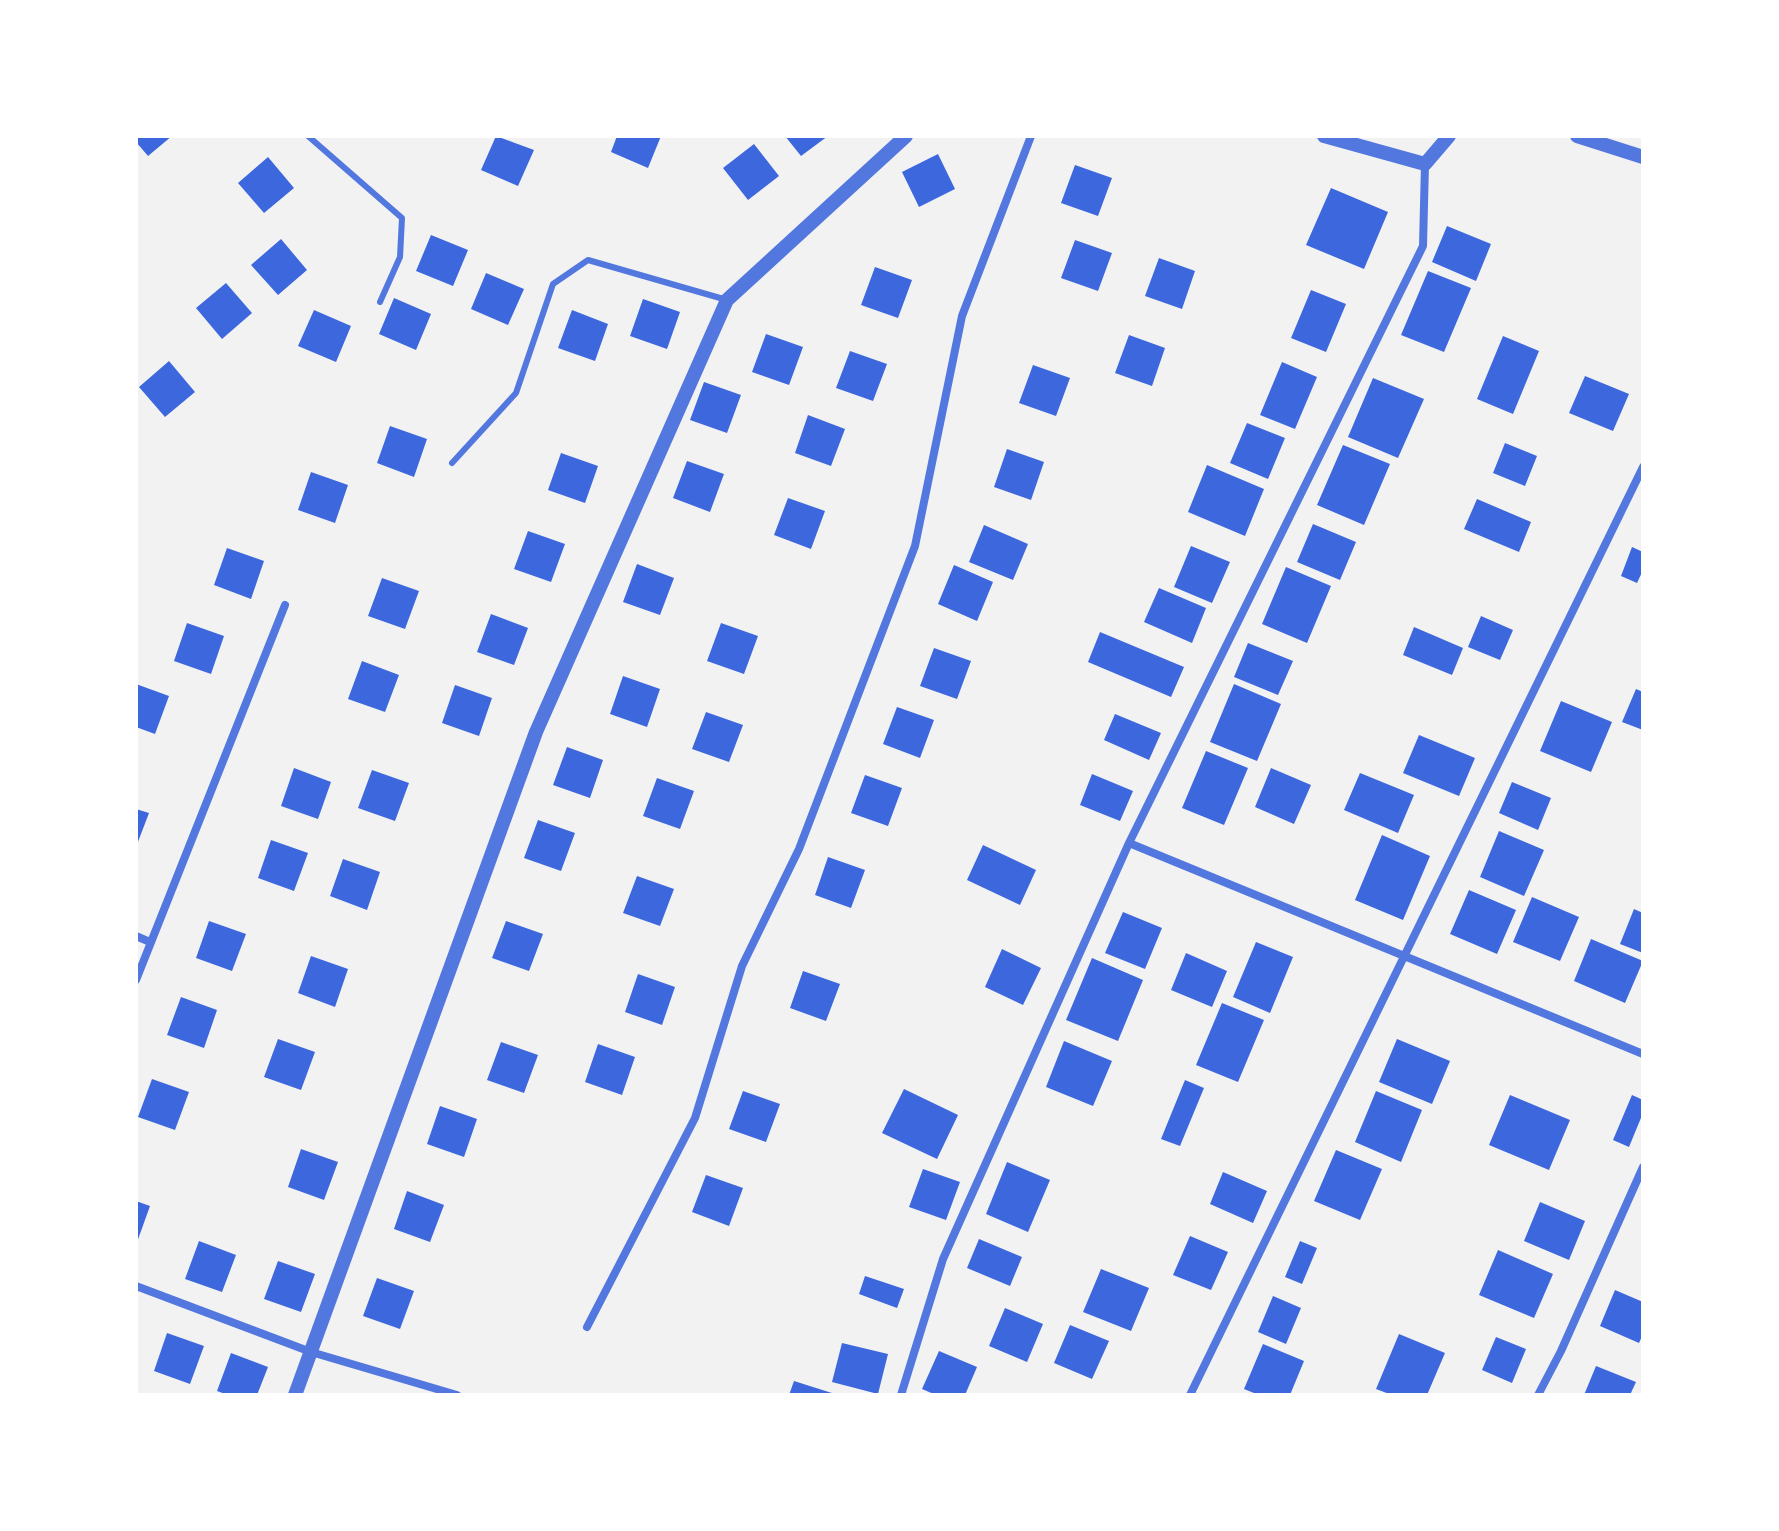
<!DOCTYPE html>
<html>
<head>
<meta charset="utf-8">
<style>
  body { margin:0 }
  #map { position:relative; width:1779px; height:1531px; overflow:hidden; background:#f2f2f2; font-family:"Open Sans",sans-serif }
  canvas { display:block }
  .frame { position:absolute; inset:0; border:138px solid #fff; pointer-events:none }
</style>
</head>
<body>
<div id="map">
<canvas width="1779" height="1531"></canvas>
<div class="frame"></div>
</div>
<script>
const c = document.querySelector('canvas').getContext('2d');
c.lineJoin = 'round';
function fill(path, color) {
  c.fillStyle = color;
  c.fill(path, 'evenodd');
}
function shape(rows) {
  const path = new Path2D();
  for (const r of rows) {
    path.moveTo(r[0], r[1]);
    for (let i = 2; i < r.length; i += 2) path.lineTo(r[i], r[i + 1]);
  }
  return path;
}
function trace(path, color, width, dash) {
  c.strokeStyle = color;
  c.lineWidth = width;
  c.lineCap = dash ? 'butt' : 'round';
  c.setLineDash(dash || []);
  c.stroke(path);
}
fill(shape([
  [136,136,172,136,148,156,136,142],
  [496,136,534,150,518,186,481,170],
  [617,136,661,136,648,168,611,152],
  [785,136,828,136,801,156],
  [754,144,779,176,748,200,723,168],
  [938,154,955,189,919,207,902,172],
  [268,157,294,188,264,213,238,183],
  [1075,165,1112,178,1098,216,1061,203],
  [1331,188,1388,212,1364,269,1306,245],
  [1447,226,1491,244,1476,281,1432,262],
  [431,235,468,250,453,286,416,271],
  [281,239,307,270,278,295,251,265],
  [1075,240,1112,253,1098,291,1061,278],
  [1159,258,1195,271,1182,309,1145,296],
  [875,267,912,280,898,318,861,305],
  [1428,271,1471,288,1444,352,1401,335],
  [486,273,524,289,508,325,471,309],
  [226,283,252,313,222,339,196,308],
  [1311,290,1346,304,1326,352,1291,338],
  [394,298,431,314,416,350,379,334],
  [643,299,680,312,667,349,630,336],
  [314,310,351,326,336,362,298,346],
  [572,310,608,324,595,361,558,348],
  [766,334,803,347,789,385,752,372],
  [1129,335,1165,348,1152,386,1115,373],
  [1503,336,1539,351,1513,414,1477,399],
  [850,351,887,364,873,401,836,388],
  [169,361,195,392,165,417,139,387],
  [1282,362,1317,377,1295,429,1260,415],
  [1033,365,1070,378,1056,416,1019,403],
  [1585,376,1629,394,1613,431,1569,413],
  [1373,378,1424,399,1398,458,1348,437],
  [704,382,741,395,727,433,690,420],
  [808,415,845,429,831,466,795,453],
  [1247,423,1285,438,1268,479,1230,463],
  [390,426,427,439,414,477,377,463],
  [1505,443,1537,456,1525,486,1493,473],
  [1343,445,1390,464,1364,525,1317,505],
  [1007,449,1044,462,1031,500,994,487],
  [561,453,598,466,585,503,548,490],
  [687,461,724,474,710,512,673,498],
  [1207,465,1264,489,1245,536,1188,512],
  [311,472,348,485,335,523,298,510],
  [788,498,825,511,811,549,774,535],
  [1477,499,1531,522,1519,552,1464,529],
  [1313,524,1356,542,1340,580,1297,562],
  [984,525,1028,544,1013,580,969,562],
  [528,531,565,544,551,582,514,569],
  [1191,546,1230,562,1212,603,1174,587],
  [1632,547,1643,552,1643,570,1637,583,1621,576],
  [227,548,264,561,251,599,214,585],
  [637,564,674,578,660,615,623,602],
  [954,565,993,582,977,621,938,604],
  [1286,567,1331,586,1307,643,1262,624],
  [382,578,419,591,405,629,368,616],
  [1159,588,1206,608,1192,643,1144,622],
  [491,614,528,628,514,665,477,652],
  [1481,616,1513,630,1500,660,1468,647],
  [187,623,224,636,211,674,174,661],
  [721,623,758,636,744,674,707,661],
  [1414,627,1463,648,1452,675,1403,655],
  [1100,632,1184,667,1171,697,1088,662],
  [1248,643,1293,661,1278,695,1234,677],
  [934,648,971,661,957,699,920,686],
  [362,661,399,675,385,712,348,699],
  [623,676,660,689,647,727,610,714],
  [136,684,169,696,155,734,136,727],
  [1234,684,1281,704,1257,761,1210,742],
  [455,685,492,698,479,736,442,723],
  [1636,689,1643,692,1643,730,1622,722],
  [1561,701,1612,722,1591,772,1540,751],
  [897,707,934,720,920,758,883,744],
  [706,712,743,725,729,762,692,749],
  [1115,714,1161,733,1149,760,1104,740],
  [1419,735,1475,758,1459,796,1403,773],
  [567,747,603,760,590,798,553,785],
  [1206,751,1248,768,1224,825,1182,808],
  [294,768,331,782,318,819,281,806],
  [1271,768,1311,785,1294,824,1255,807],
  [372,770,409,783,395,821,358,808],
  [1360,773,1414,795,1398,833,1344,810],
  [1092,774,1133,791,1120,821,1080,805],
  [865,775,902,788,888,826,851,813],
  [657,778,694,791,680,829,643,816],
  [1512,782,1551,798,1538,830,1499,813],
  [136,809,149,813,136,847],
  [538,820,575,833,561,871,524,858],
  [1499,831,1544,850,1524,896,1480,877],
  [1382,835,1430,856,1403,920,1355,900],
  [271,840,308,853,294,891,258,878],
  [983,845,1036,870,1020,905,967,880],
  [828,857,865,870,851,908,815,895],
  [343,859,380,872,367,910,330,896],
  [637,876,674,889,660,926,623,913],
  [1469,890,1516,910,1497,954,1450,934],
  [1532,897,1579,917,1560,961,1513,942],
  [1634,909,1643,913,1643,953,1620,944],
  [1123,912,1162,928,1145,969,1105,953],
  [209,921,246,934,232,971,196,958],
  [506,921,543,934,529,971,492,958],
  [1591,939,1643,961,1625,1003,1574,981],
  [1256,942,1293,957,1270,1013,1233,997],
  [1002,949,1041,968,1023,1005,985,987],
  [1186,953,1227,971,1212,1007,1171,990],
  [311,956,348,969,335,1007,298,993],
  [1092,958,1143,980,1118,1041,1066,1020],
  [803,971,840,984,826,1021,790,1008],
  [638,974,675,987,662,1025,625,1012],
  [181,997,217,1010,204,1048,167,1035],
  [1222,1003,1264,1020,1238,1082,1196,1065],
  [278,1039,315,1052,301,1090,264,1077],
  [1397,1039,1450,1061,1432,1104,1379,1082],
  [1064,1041,1112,1061,1093,1106,1046,1087],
  [501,1042,538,1055,524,1093,487,1080],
  [598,1044,635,1057,622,1095,585,1082],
  [152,1079,189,1092,175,1130,138,1117],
  [1185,1080,1204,1088,1180,1146,1161,1139],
  [904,1089,958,1115,937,1159,882,1133],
  [743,1091,780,1104,766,1142,729,1129],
  [1376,1091,1422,1110,1401,1162,1355,1142],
  [1510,1095,1570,1120,1549,1170,1489,1145],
  [1632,1095,1643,1100,1643,1113,1629,1147,1613,1140],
  [440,1106,477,1119,464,1157,427,1144],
  [301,1149,338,1162,324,1200,288,1187],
  [1336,1150,1382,1169,1360,1220,1314,1201],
  [1007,1162,1050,1180,1028,1232,986,1214],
  [923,1169,960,1182,946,1220,909,1207],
  [1223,1172,1267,1191,1253,1223,1210,1204],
  [706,1175,743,1188,729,1226,692,1212],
  [407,1191,444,1205,430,1242,394,1229],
  [136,1201,150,1206,136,1245],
  [1540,1202,1585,1221,1569,1260,1524,1241],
  [1190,1236,1228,1252,1211,1290,1173,1275],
  [979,1239,1022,1257,1010,1286,967,1268],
  [199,1241,236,1255,222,1292,185,1279],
  [1300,1241,1317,1248,1302,1284,1285,1277],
  [1498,1250,1553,1274,1534,1318,1479,1295],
  [278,1261,315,1274,301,1312,264,1299],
  [1101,1269,1149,1288,1131,1331,1083,1312],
  [865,1276,904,1289,897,1308,859,1294],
  [377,1278,414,1291,400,1329,363,1316],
  [1615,1290,1643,1302,1643,1334,1639,1343,1600,1326],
  [1273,1296,1301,1308,1286,1344,1258,1332],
  [1005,1308,1043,1324,1027,1362,989,1346],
  [1070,1325,1109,1341,1092,1379,1054,1363],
  [167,1333,204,1346,190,1384,154,1371],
  [1399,1334,1445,1353,1427,1395,1392,1395,1376,1389],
  [1496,1337,1526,1349,1512,1383,1482,1370],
  [842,1343,888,1354,878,1394,832,1382],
  [1263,1344,1304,1361,1290,1395,1259,1395,1244,1389],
  [939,1351,977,1367,965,1395,936,1395,922,1389],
  [231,1353,268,1367,257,1395,228,1395,217,1391],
  [1596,1366,1636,1382,1630,1395,1584,1395],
  [794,1381,835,1394,835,1395,789,1395]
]), '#3d67dc');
trace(shape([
  [308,136,402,218,400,257,380,302],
  [452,463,516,393,553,284,588,260,727,300]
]), '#5277de', 6);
trace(shape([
  [1129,843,1643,1054],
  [136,936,150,942],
  [136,980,285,605],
  [136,1286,311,1352,457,1395],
  [587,1327,695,1118,742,966,799,849,915,546,962,316,1031,136],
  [901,1395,943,1259,1129,843,1423,246,1425,164],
  [1190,1395,1643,467],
  [1538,1395,1561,1351,1643,1167]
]), '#5277de', 8);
trace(shape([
  [1324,136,1425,164,1449,136],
  [1577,136,1643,157],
  [295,1395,536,732,727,300,906,136]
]), '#5277de', 14);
</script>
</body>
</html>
